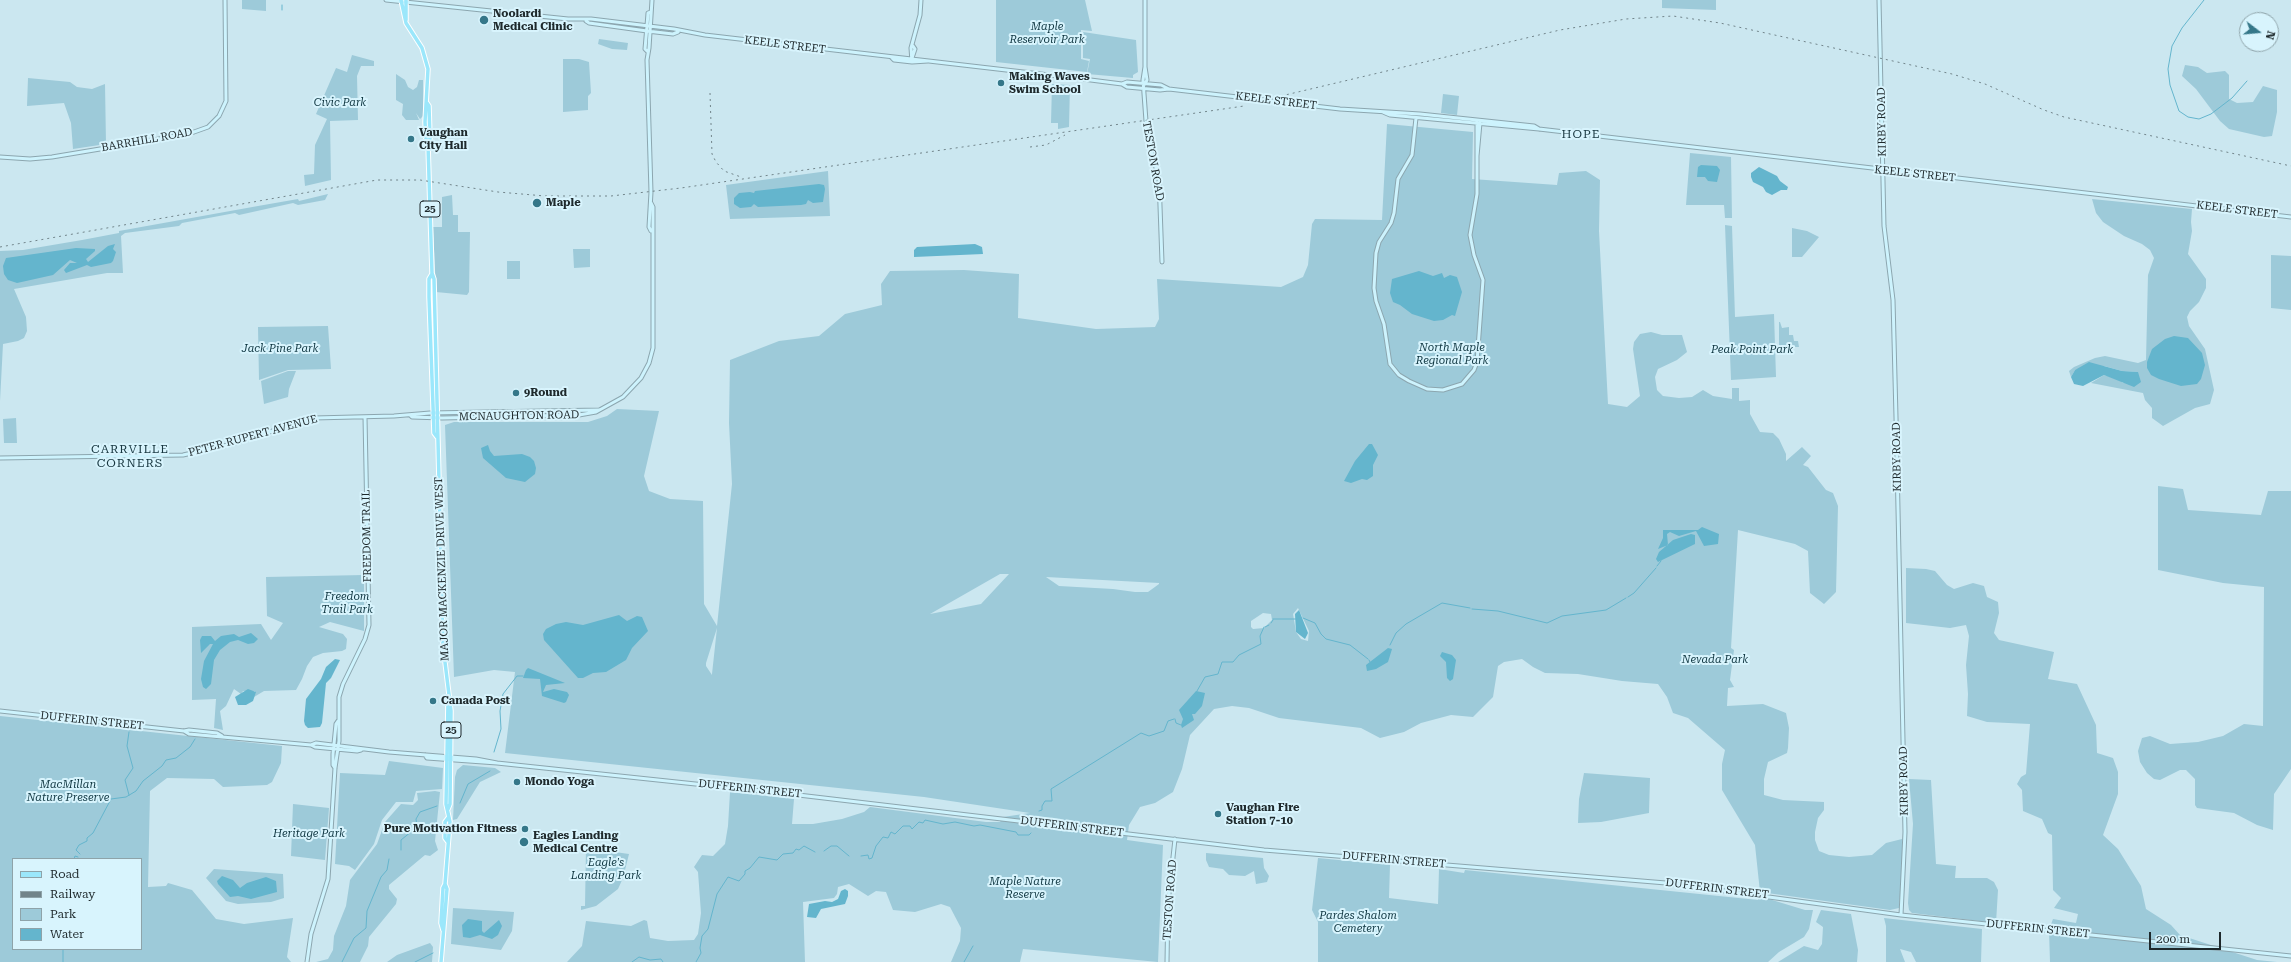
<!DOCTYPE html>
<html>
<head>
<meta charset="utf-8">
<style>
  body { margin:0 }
  #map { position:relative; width:2291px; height:962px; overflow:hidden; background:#cbe7f0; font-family:"Roboto Serif",serif }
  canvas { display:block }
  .legend { position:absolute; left:12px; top:858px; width:130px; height:92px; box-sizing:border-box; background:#d8f4fd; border:1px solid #8ea3a9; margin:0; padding:5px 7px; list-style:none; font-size:12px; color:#1e292c }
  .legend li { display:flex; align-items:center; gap:8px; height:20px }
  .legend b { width:20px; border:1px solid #8ea3a9 }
  .north { position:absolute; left:2239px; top:12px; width:40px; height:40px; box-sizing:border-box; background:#d8f4fd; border:1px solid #8ea3a9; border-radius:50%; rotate:106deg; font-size:11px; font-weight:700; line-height:16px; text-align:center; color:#1e292c }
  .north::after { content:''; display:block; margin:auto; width:14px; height:18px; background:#357789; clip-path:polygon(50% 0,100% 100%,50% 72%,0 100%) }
  .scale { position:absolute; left:2149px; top:932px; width:72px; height:18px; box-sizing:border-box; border:2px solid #1e292c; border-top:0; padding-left:5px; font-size:12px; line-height:14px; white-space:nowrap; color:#1e292c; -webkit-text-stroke:3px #d8f4fd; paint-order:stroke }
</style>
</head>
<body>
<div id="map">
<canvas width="2291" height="962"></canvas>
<ul class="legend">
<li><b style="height:5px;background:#9be7fb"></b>Road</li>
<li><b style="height:5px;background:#71848a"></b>Railway</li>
<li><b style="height:11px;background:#9dcad9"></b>Park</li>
<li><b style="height:11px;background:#64b5cd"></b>Water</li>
</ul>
<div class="north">N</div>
<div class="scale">200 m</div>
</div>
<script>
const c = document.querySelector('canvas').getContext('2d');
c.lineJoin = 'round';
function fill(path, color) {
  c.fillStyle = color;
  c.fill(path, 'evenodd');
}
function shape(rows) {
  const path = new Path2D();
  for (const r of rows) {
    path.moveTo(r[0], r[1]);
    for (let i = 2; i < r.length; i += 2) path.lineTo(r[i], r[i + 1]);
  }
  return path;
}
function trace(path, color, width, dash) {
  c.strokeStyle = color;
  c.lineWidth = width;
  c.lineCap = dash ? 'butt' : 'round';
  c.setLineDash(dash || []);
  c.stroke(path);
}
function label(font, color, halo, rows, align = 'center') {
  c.font = font + ' "Roboto Serif",serif';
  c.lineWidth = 4;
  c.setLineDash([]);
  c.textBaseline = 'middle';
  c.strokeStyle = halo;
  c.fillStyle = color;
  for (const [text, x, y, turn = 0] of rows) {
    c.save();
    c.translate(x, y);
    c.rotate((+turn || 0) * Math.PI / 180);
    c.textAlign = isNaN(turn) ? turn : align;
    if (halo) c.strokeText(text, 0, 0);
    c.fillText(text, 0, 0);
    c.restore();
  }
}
fill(shape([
  [242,0,266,0,266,11,242,9],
  [996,0,1085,0,1092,31,1081,30,1081,59,1089,61,1087,72,996,62],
  [1662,0,1716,0,1716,10,1662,8],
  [1083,32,1136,40,1138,72,1133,75,1133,78,1087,74,1090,59,1083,58],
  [599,39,628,43,627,50,612,49,598,44],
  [352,55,374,61,374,66,361,66,357,76,358,120,330,121,331,180,305,186,304,175,314,174,315,145,327,119,316,114,336,68,347,72],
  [563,59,579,59,589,62,591,93,588,96,588,110,563,112],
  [2185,65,2198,67,2207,73,2225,71,2229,75,2229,99,2237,103,2253,102,2263,86,2277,90,2277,112,2272,136,2264,137,2229,129,2220,121,2196,89,2182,76],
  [396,74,405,80,408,87,413,90,417,87,419,80,423,80,423,116,420,119,416,113,419,120,406,120,402,115,403,104,396,100],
  [28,78,70,82,77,87,92,89,105,84,106,144,73,149,71,123,64,103,27,106],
  [1052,84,1070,85,1069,127,1058,129,1058,123,1051,123],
  [1443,94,1459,96,1457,115,1441,113],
  [1387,124,1473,132,1472,179,1557,185,1559,173,1586,171,1600,180,1599,231,1608,404,1627,407,1640,396,1633,349,1634,342,1640,334,1651,332,1662,335,1682,335,1687,352,1677,360,1658,369,1655,377,1657,390,1663,396,1679,398,1692,397,1703,390,1713,396,1732,399,1732,388,1739,388,1739,401,1750,400,1750,414,1760,432,1773,433,1779,439,1786,454,1786,461,1802,447,1811,456,1803,465,1808,467,1826,490,1833,493,1838,506,1836,592,1824,604,1810,593,1808,551,1795,544,1738,530,1731,648,1734,650,1730,680,1734,687,1728,688,1727,706,1763,704,1786,713,1789,728,1788,748,1787,753,1768,762,1764,779,1764,795,1783,800,1824,802,1824,810,1818,818,1815,832,1815,840,1819,851,1829,855,1849,857,1872,855,1886,843,1902,839,1904,851,1899,908,1890,910,1760,892,1755,845,1722,790,1722,764,1725,750,1688,718,1673,713,1667,697,1658,684,1622,681,1578,674,1545,673,1533,667,1522,659,1504,662,1498,666,1493,697,1473,717,1451,715,1421,723,1404,732,1380,738,1361,728,1279,718,1249,708,1232,706,1214,709,1190,735,1182,769,1173,792,1155,803,1140,807,1129,825,1127,840,1163,845,1158,962,1023,949,1020,962,951,962,960,941,961,928,950,907,941,904,915,912,893,910,886,892,876,891,868,896,849,884,838,887,837,894,834,898,803,902,805,962,567,962,582,946,586,921,631,926,644,920,647,921,650,938,668,941,694,940,698,934,701,913,698,872,694,867,702,855,713,856,725,844,728,826,730,792,794,799,792,824,813,824,842,819,864,812,870,807,986,822,1000,822,1003,817,1030,813,924,797,505,753,515,672,494,670,454,677,445,425,454,422,588,422,607,416,617,409,659,411,644,476,649,491,670,499,703,501,704,604,717,626,732,484,729,423,730,360,779,341,819,336,845,314,882,305,881,284,890,271,964,270,1019,274,1018,318,1096,329,1155,327,1159,319,1157,279,1281,287,1303,277,1308,265,1312,224,1315,219,1382,220],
  [1000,574,1009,574,981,604,930,614],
  [1046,577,1159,583,1159,584,1148,592,1135,592,1113,589,1059,586],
  [1298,608,1309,631,1308,641,1301,639,1296,632,1293,614],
  [1263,613,1271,614,1272,620,1264,628,1253,629,1251,627,1251,621],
  [717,628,712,674,712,675,706,666,706,663],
  [1690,153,1731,157,1732,218,1725,218,1724,205,1686,205],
  [828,171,830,216,730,219,726,185],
  [328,194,325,200,298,205,293,203,239,215,235,213,182,223,179,226,125,233,121,236,123,273,107,273,14,289,26,317,27,331,24,338,18,341,3,344,0,401,0,251,23,250,82,240,119,233,119,231,258,206,298,199,299,201],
  [452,195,453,215,458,215,458,232,470,232,469,292,467,295,436,292,433,227,442,227,442,197],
  [2092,199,2192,209,2191,222,2192,231,2188,254,2206,279,2206,288,2199,302,2190,311,2187,317,2189,326,2205,349,2214,390,2210,404,2195,408,2163,426,2152,418,2152,408,2145,400,2143,393,2091,383,2104,375,2119,379,2123,383,2138,372,2122,371,2104,366,2075,370,2071,377,2069,371,2074,367,2095,358,2105,356,2138,363,2146,360,2148,275,2154,258,2150,250,2142,244,2124,236,2103,222,2096,213],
  [1725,225,1732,226,1735,317,1774,314,1776,377,1731,380],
  [1792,228,1807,231,1819,237,1802,257,1792,257],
  [573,249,590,249,590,267,574,268],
  [2271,255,2291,256,2291,310,2271,308],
  [507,261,520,261,520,279,507,279],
  [1779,322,1780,322,1782,328,1789,327,1789,335,1793,335,1794,341,1798,341,1799,347,1779,347],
  [328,326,331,369,288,370,259,380,258,327],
  [288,371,296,371,289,389,288,397,264,404,261,381],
  [16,418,17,443,4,443,3,419],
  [2158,486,2183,489,2188,510,2261,515,2268,491,2291,491,2291,769,2274,794,2273,830,2257,825,2234,813,2197,808,2195,805,2195,779,2186,770,2180,770,2160,780,2154,779,2147,773,2140,762,2138,751,2142,738,2150,736,2170,744,2198,742,2223,736,2244,724,2263,726,2264,587,2223,583,2158,570],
  [1906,568,1926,569,1935,571,1947,585,1954,589,1973,583,1984,586,1987,597,1998,602,1999,613,1994,633,1999,640,2054,652,2048,679,2077,684,2096,725,2097,753,2113,758,2118,772,2118,794,2103,835,2118,849,2141,886,2146,909,2171,925,2180,935,2257,960,2277,962,2050,962,2049,930,2053,919,2076,923,2078,914,2054,908,2061,898,2053,890,2052,835,2048,833,2042,819,2023,811,2022,790,2017,784,2021,777,2026,774,2030,724,1987,722,1967,716,1968,694,1966,665,1969,636,1966,625,1950,628,1906,623],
  [364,575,364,631,330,622,319,627,343,634,347,639,346,649,342,651,323,653,313,657,307,666,302,679,296,690,264,691,254,697,255,691,243,691,241,694,234,689,226,706,220,711,223,730,214,728,216,699,192,700,192,627,261,624,271,640,283,623,267,616,266,577],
  [0,716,282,746,281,763,272,782,267,785,223,787,214,779,167,778,150,791,148,887,166,886,168,883,192,890,216,919,244,924,293,918,287,957,291,962,0,962],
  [13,859,141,859,141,949,13,949],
  [389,761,443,768,442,789,416,791,413,802,396,802,382,820,374,844,355,870,349,866,335,864,340,773,385,775],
  [463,765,495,768,501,772,480,782,457,819,453,820,455,777,457,770],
  [1584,773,1650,778,1649,813,1601,822,1578,823,1579,799],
  [1909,779,1931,780,1936,864,1956,866,1955,878,1987,878,1994,882,1998,890,1996,923,1912,913,1909,910,1908,903,1913,824],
  [435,791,440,792,435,841,438,850,430,856,425,855,389,885,389,889,397,899,396,904,369,937,368,946,360,962,316,962,328,959,333,950,334,936,346,906,350,880,377,844,385,822,401,804,413,805,418,800,417,793],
  [293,804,329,808,325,860,291,856],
  [586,848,629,854,623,878,618,889,596,906,581,910,581,906,585,906],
  [1206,853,1263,858,1264,868,1269,876,1267,882,1256,884,1254,871,1245,876,1229,875,1223,869,1209,867,1206,860],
  [1318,858,1390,865,1389,898,1438,904,1439,869,1464,873,1465,870,1758,900,1759,896,1805,910,1813,910,1809,929,1804,937,1779,952,1768,962,1318,962,1318,922,1312,910],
  [214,869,283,874,284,898,271,902,238,904,226,901,206,878],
  [453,908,514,912,512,931,501,950,451,944],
  [1821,910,1851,914,1858,950,1857,962,1778,962,1804,946,1818,950,1822,944,1823,927,1816,922],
  [1884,918,1982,929,1981,962,1916,962,1911,952,1900,949,1905,962,1886,962,1886,926],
  [430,943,433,947,432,962,387,962,397,955]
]), '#9dcad9');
fill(shape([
  [1701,165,1717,166,1720,170,1717,182,1708,181,1705,177,1697,177,1698,167],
  [1759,167,1777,176,1780,181,1788,187,1787,190,1781,190,1772,195,1766,192,1763,187,1753,182,1751,177,1751,173],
  [819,184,824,185,825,189,823,202,813,203,808,200,806,204,801,205,758,207,754,204,751,207,740,208,734,204,734,198,739,193,750,192,754,193,755,191],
  [115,244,113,249,116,252,113,261,111,263,91,267,87,265,66,273,64,270,70,263,77,263,70,260,53,275,17,283,8,280,4,274,3,266,6,258,76,248,95,249,95,251,86,259,88,262,108,246],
  [975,244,982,247,983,254,914,257,914,250,917,247],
  [1419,271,1433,276,1442,273,1444,278,1450,275,1457,277,1462,292,1455,316,1452,315,1443,320,1434,321,1412,314,1400,305,1393,302,1390,293,1392,279],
  [2174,336,2188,338,2202,353,2205,365,2201,379,2197,384,2181,386,2159,379,2151,375,2147,368,2147,362,2152,349,2165,339],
  [2089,362,2122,371,2138,372,2141,382,2134,387,2104,375,2083,386,2074,384,2071,377,2075,370],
  [1369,444,1372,444,1378,455,1373,465,1373,476,1367,480,1362,479,1351,483,1344,481,1355,461],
  [488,445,490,451,494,456,522,454,530,457,534,461,536,468,535,474,525,482,506,478,483,458,481,448],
  [1702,527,1719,534,1718,544,1704,546,1696,531,1679,536,1670,532,1667,534,1668,545,1658,549,1663,538,1663,530,1698,530],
  [1691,534,1695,535,1695,544,1658,562,1656,559,1659,552,1673,540],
  [1299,610,1308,633,1305,639,1296,632,1295,614],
  [619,615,627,621,637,616,642,617,648,631,632,648,626,660,606,672,593,673,583,678,578,678,544,640,543,634,546,629,556,624,566,622,583,625],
  [251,633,258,639,254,643,248,644,238,640,230,642,220,650,214,660,211,684,206,689,203,687,201,679,204,661,213,644,210,644,201,653,200,640,202,636,211,636,215,641,221,636,234,634,239,637],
  [1388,648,1392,649,1388,662,1376,669,1367,671,1366,665],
  [1442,652,1452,655,1456,660,1453,679,1450,681,1447,678,1446,662,1440,656],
  [335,659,340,660,331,678,326,683,322,723,320,727,308,728,305,725,304,721,306,699,321,679,326,667],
  [528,668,565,683,546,685,543,692,554,689,567,692,569,695,566,702,564,703,542,696,540,679,523,678,526,670],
  [248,689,256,692,253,701,246,705,238,705,235,697],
  [1196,691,1205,693,1202,706,1195,714,1192,714,1194,720,1182,728,1181,725,1183,719,1179,710],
  [222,876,233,880,240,888,247,883,266,877,276,881,277,892,251,899,238,896,230,897,218,884,217,881],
  [845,889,848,891,848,896,845,904,821,909,816,918,807,917,809,904,825,901,832,902,838,899,841,891],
  [468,919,482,921,482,931,484,933,499,920,502,926,498,935,492,939,480,935,470,938,463,937,462,925]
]), '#64b5cd');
trace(shape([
  [2204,0,2182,28,2172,46,2168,69,2170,85,2179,111,2188,117,2199,119,2211,114,2232,98,2247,81],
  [282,5,282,10],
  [1657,566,1661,561],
  [1628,597,1634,593,1656,568],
  [1472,609,1498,611,1547,623,1562,616,1606,610,1626,598],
  [1303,618,1315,623,1321,634,1326,639,1350,645,1368,659],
  [1273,619,1296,619],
  [1271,623,1273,620],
  [1265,627,1269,625],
  [1390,645,1396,633,1406,624,1442,603,1470,608],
  [1369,660,1370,662],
  [1197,691,1205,677,1218,674,1222,662,1233,662,1239,655,1261,644,1260,636,1264,627],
  [1175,719,1176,723,1181,725],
  [494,752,501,729,500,711,503,694,517,676,523,676],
  [129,795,125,780,133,768,127,746,129,732],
  [460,803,468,784,490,771],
  [1039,811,1042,810,1042,806,1045,801,1052,801,1051,789,1141,733,1149,736,1164,731,1168,721,1174,719],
  [401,850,401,840,417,827,416,819,420,812,437,806],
  [824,851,831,846,837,846,849,856],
  [80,854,76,850,79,845,87,841,87,838,93,833,111,799,126,797,136,791,143,781,162,766,166,760,176,758,190,747,195,739],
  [861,856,868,855,869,859,872,858,876,846,883,837,888,838,891,832,895,834,903,826,910,826,912,829,919,822,923,823,925,820,943,824,955,822,974,826,980,825,1016,832,1018,835,1029,835,1031,833],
  [74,859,75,856,78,857],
  [63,962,63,949],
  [342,962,354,938,366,928,367,911,381,877,387,870,389,859],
  [415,962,433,953],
  [632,962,639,957,650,960,661,959,663,962],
  [696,962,701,953,700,948,702,936,708,929,717,894,728,877,739,881,745,874,745,871,750,868,759,857,777,860,783,854,793,853,796,849,799,850,804,846,815,852],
  [964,962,973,946]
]), '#64b5cd', 1);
const secondary = shape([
  [386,0,568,19,591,19,674,29,705,35,1075,78,1122,84,1127,87,1160,90,1169,89,1340,109,1420,114,1534,126,1539,129],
  [1145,0,1145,67,1143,80,1146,121,1147,137,1159,178,1162,262],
  [1879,0,1884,226,1893,300,1896,417,1905,832,1901,915],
  [586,21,589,23,647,31,673,34,678,32],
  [647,51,645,49,647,26,648,13,651,12],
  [891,57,894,60,912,62,928,61],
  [912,58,915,49,913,46],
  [912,62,911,48,920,15,921,0],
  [1122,84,1127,82,1161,85,1169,89],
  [1145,84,1147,80,1145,67],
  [1383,112,1390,115,1539,129,2291,217],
  [1416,118,1412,155,1398,179,1394,213,1391,223,1379,242,1376,253,1374,288,1376,301,1384,324,1390,364,1399,375,1409,381,1427,389,1443,390,1462,384,1474,370,1477,362,1483,280,1474,255,1470,235,1477,194,1477,156],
  [1477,122,1477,156,1480,123],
  [0,157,30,159,52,157,154,140,194,132,208,127,219,116,226,101,225,0],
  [651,231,649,227,651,192,647,60,649,48,652,0],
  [410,415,412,417,442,418,579,415,596,412,623,397,641,378,649,363,653,348,653,207,651,203],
  [0,458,183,455,228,445,314,418,394,416,430,413,599,410],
  [0,711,184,731,189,730,217,733,222,736],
  [184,731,189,734,311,745,315,747,357,751,361,750],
  [311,745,316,743,389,752,476,759,497,763],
  [425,755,427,758,497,763,790,794,1264,850,1666,883,1901,915,2291,956],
  [335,768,333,765,333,754,336,724,338,721],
  [307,962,311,934,328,879,335,768,339,741,339,697,343,684,365,639,369,625,365,417],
  [1167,962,1168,903,1175,839]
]);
const primary = shape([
  [401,0,406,23,422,48,428,69,425,122,426,139,428,145,432,273,434,279,442,603,443,646,451,711,450,804,448,809],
  [406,0,406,20],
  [427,103,429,106,430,139,428,141],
  [432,274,429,279,429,297,434,433,437,437],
  [448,842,445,838,445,822,448,818],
  [443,930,441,923,443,888,445,884,450,822,446,804,448,702],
  [441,962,447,889,445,884]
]);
trace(secondary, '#8ca6af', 5);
trace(primary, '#fff', 5.5);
trace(secondary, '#cdf3fd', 3);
trace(primary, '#9be7fb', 3.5);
trace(shape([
  [710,93,712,154,716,162,724,171,741,177],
  [1281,96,1560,30,1626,19,1673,16,1720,23,1952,74,1985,84,2044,110,2064,117,2291,166],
  [1030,147,1046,145,1065,135],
  [0,247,377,180,420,180,498,192,545,196,611,196,681,188,1244,106]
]), '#71848a', 1, [2, 4]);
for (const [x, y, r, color] of [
  [484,20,5,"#357789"],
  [1001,83,4,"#357789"],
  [411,139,4,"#357789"],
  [537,203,5,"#357789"],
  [516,393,4,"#357789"],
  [433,701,4,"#357789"],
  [517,782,4,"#357789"],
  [1218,814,4,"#357789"],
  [525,829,4,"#357789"],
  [524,842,5,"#357789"]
]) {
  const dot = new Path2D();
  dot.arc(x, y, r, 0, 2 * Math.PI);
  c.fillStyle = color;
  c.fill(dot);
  trace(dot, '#d8f4fd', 1.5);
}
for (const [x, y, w] of [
  [430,209,20],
  [451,730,20]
]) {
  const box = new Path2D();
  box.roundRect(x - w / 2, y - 8, w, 16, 3);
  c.fillStyle = '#d8f4fd';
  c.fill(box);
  trace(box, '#1e292c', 1);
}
label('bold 10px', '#1e292c', null, [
  ["25",430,209],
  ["25",451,730]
]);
label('bold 11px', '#1e292c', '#d8f4fd', [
  ["Noolardi",493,14],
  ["Medical Clinic",493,27],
  ["Making Waves",1009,77],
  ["Swim School",1009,90],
  ["Vaughan",419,133],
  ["City Hall",419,146],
  ["Maple",546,203],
  ["9Round",524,393],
  ["Canada Post",441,701],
  ["Mondo Yoga",525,782],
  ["Vaughan Fire",1226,808],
  ["Station 7-10",1226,821],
  ["Pure Motivation Fitness",517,829,"right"],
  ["Eagles Landing",533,836],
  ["Medical Centre",533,849]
], 'left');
label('italic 11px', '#0f3641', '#d8f4fd', [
  ["Maple",1047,27],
  ["Reservoir Park",1047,40],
  ["Civic Park",340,103],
  ["North Maple",1452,348],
  ["Regional Park",1452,361],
  ["Jack Pine Park",280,349],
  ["Peak Point Park",1752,350],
  ["Freedom",347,597],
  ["Trail Park",347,610],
  ["Nevada Park",1715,660],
  ["MacMillan",68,785],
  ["Nature Preserve",68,798],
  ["Heritage Park",309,834],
  ["Eagle's",606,863],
  ["Landing Park",606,876],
  ["Maple Nature",1025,882],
  ["Reserve",1025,895],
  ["Pardes Shalom",1358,916],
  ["Cemetery",1358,929]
]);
label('11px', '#1e292c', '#d8f4fd', [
  ["KEELE STREET",785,45,7],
  ["KEELE STREET",1276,101,7],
  ["KIRBY ROAD",1882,122,-91],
  ["BARRHILL ROAD",147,140,-10],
  ["TESTON ROAD",1153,161,80],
  ["KEELE STREET",1915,174,6],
  ["KEELE STREET",2237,210,7],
  ["MCNAUGHTON ROAD",519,416,-1],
  ["PETER RUPERT AVENUE",253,436,-15],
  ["KIRBY ROAD",1897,457,-91],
  ["FREEDOM TRAIL",367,536,-91],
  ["MAJOR MACKENZIE DRIVE WEST",442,569,-92],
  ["DUFFERIN STREET",92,721,6],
  ["KIRBY ROAD",1904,781,-91],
  ["DUFFERIN STREET",750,789,6],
  ["DUFFERIN STREET",1072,827,7],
  ["DUFFERIN STREET",1394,860,5],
  ["DUFFERIN STREET",1717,889,7],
  ["TESTON ROAD",1170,900,-86],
  ["DUFFERIN STREET",2038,929,6]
]);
c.letterSpacing = '1px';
label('12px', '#183740', '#d8f4fd', [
  ["HOPE",1581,134],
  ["CARRVILLE",130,449],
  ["CORNERS",130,463]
]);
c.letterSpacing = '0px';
</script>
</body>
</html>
